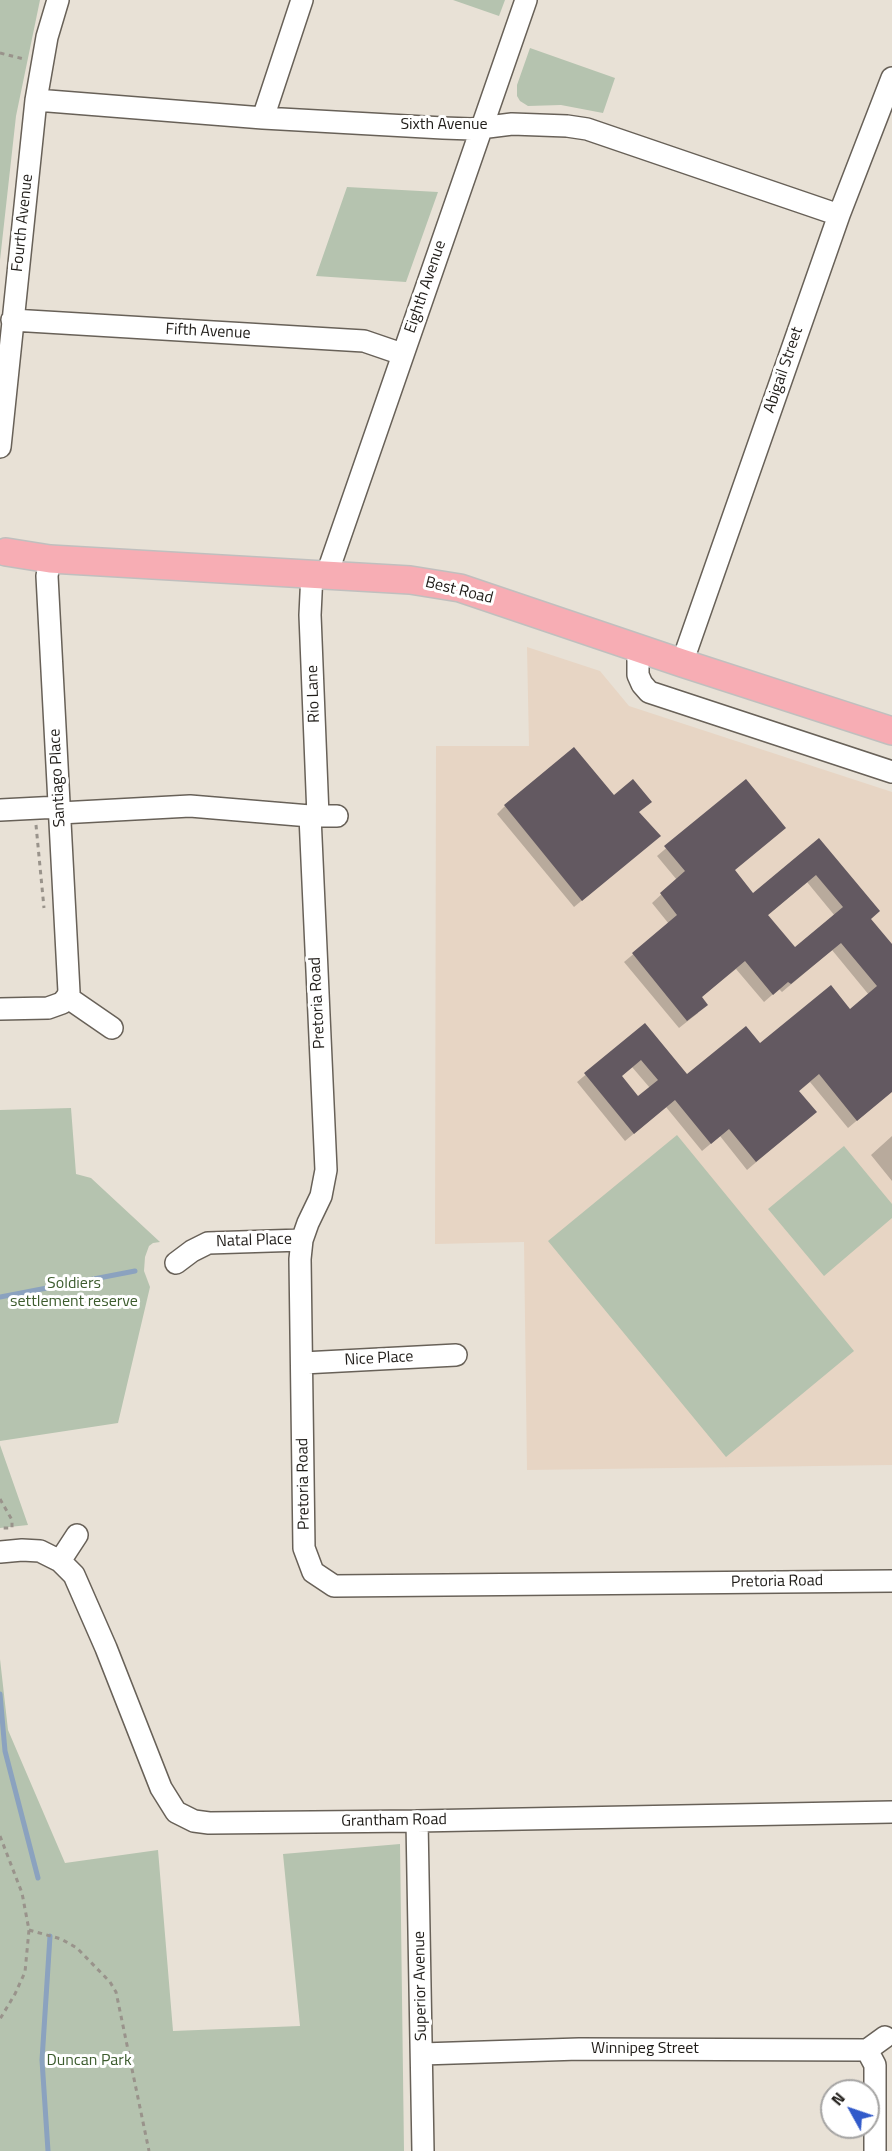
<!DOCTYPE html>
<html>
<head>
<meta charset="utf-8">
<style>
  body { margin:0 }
  #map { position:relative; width:892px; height:2151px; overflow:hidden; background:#e8e1d6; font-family:"Titillium Web",sans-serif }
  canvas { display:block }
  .north { position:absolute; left:820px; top:2079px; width:60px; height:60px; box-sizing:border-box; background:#fff; border:2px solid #a5a4a3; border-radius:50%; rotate:310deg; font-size:16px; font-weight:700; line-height:24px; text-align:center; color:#1f1c18 }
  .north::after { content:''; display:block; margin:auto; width:21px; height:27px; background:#315aca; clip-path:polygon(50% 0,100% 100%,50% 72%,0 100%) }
</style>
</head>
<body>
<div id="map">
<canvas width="892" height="2151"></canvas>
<div class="north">N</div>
</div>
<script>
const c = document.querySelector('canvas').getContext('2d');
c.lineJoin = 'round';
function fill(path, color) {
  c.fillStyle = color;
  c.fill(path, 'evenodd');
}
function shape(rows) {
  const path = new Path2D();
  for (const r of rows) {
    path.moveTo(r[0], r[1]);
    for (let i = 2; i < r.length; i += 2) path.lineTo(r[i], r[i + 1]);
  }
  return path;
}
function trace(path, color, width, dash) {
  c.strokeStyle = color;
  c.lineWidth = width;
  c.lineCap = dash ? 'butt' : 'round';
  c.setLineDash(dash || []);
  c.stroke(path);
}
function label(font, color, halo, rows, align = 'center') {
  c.font = font + ' "Titillium Web",sans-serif';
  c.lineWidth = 6;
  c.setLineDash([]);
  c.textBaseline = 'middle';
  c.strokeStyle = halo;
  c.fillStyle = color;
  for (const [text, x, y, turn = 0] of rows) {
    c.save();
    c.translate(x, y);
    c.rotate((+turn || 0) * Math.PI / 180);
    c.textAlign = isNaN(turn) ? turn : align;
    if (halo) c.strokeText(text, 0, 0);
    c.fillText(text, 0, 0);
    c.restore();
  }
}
fill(shape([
  [527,647,600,671,629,706,892,792,892,1465,527,1470,524,1242,435,1244,436,746,529,746]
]), '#e7d5c4');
fill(shape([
  [0,0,40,0,16,116,0,260],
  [453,0,505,0,499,16],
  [530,48,615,78,603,113,561,105,528,106,520,101,517,96,517,85],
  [347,187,438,192,406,282,316,276],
  [71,1108,76,1174,91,1178,160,1242,153,1243,149,1246,145,1257,144,1271,150,1287,118,1423,0,1441,0,1110],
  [677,1135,854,1351,726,1457,548,1241],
  [844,1146,892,1204,892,1218,824,1276,768,1209],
  [0,1445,28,1525,0,1528],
  [0,1659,8,1730,65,1863,158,1850,173,2031,300,2026,283,1854,400,1844,404,2151,0,2151]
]), '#b5c3af');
fill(shape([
  [745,781,733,870,753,895,819,840,869,919,892,947,892,1091,848,1128,810,1082,798,1092,815,1112,747,1170,720,1136,702,1151,666,1107,625,1141,577,1082,645,1025,687,1076,760,1045,850,1011,869,995,832,950,782,992,779,989,764,1002,736,969,700,998,698,1013,679,1028,624,962,669,924,652,903,677,880,657,856],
  [807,882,835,916,794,949,767,916],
  [632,1067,650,1088,638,1098,620,1077],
  [505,806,638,812,651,843,574,907,497,814],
  [892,1136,892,1181,871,1155]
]), '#0003');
trace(shape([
  [0,1297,135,1271],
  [0,1694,5,1751,38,1878],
  [48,2151,42,2060,50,1936]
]), '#8ba2bf', 5);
fill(shape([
  [574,747,614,795,633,779,652,802,639,812,661,836,582,901,504,805],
  [746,779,786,828,735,870,753,893,819,838,880,911,871,919,892,944,892,1092,857,1121,819,1074,799,1091,817,1112,756,1162,729,1129,711,1144,675,1100,634,1134,584,1073,645,1023,687,1074,746,1026,760,1043,831,985,850,1009,877,986,841,943,791,984,788,982,773,995,745,961,702,997,708,1005,687,1021,632,953,677,915,660,893,685,871,664,846],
  [816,875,843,907,795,947,768,915],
  [641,1060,658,1080,638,1096,622,1076]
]), '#635961');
const minor = shape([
  [36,100,263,118,443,128,472,129,512,124,567,126,587,129,839,215],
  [263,118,302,0],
  [12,320,364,341,402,354],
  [0,447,36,100,47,37,58,0],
  [312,573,310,615,318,816],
  [327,574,526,0],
  [638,647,638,675,642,684,649,692,892,772],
  [682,663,839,215,892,78],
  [0,810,59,807],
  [60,813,190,806,310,816,337,816],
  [310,816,326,1170,321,1196,308,1223,302,1240,300,1259,304,1548,313,1572,334,1586,892,1581],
  [67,997,112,1028],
  [0,1009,48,1008,62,1003,67,997,69,992,47,576,50,559],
  [176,1263,192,1251,208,1243,302,1240],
  [303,1363,456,1355],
  [0,1552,22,1550,40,1551,60,1561,74,1575,106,1648,161,1788,176,1812,194,1821,209,1823,417,1821,892,1812],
  [60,1561,77,1535],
  [417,1821,423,2151],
  [867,2050,875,2065,875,2151],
  [422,2054,579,2049,867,2050,885,2037]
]);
const major = shape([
  [6,552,50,559,410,580,460,588,682,663,892,731]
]);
trace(minor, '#686158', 24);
trace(major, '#c0bfbe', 30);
trace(shape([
  [0,53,24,59],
  [36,825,44,908],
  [0,1499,12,1520,12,1528,0,1528],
  [0,1836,22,1893,29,1930,25,1972,15,1994,0,2019],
  [29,1930,61,1939,77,1948,110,1982,116,1992,149,2151]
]), '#99938b', 3, [4.5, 4.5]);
trace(minor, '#fff', 21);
trace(major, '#f7adb4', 27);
label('16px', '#1f1c18', '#fff', [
  ["Sixth Avenue",444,125],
  ["Fourth Avenue",23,223,-84],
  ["Eighth Avenue",426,287,-71],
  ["Fifth Avenue",208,332,3],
  ["Abigail Street",784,370,-71],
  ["Best Road",459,591,14],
  ["Rio Lane",314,694,-92],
  ["Santiago Place",58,778,-93],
  ["Pretoria Road",318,1003,-93],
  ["Natal Place",254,1241,-2],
  ["Nice Place",379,1359,-3],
  ["Pretoria Road",304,1484,-91],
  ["Pretoria Road",777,1582,-1],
  ["Grantham Road",394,1821,-1],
  ["Superior Avenue",421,1986,-91],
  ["Winnipeg Street",645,2049]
]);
label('16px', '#3d5c2e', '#fff', [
  ["Soldiers",74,1284],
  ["settlement reserve",74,1302],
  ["Duncan Park",89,2061]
]);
</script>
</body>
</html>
